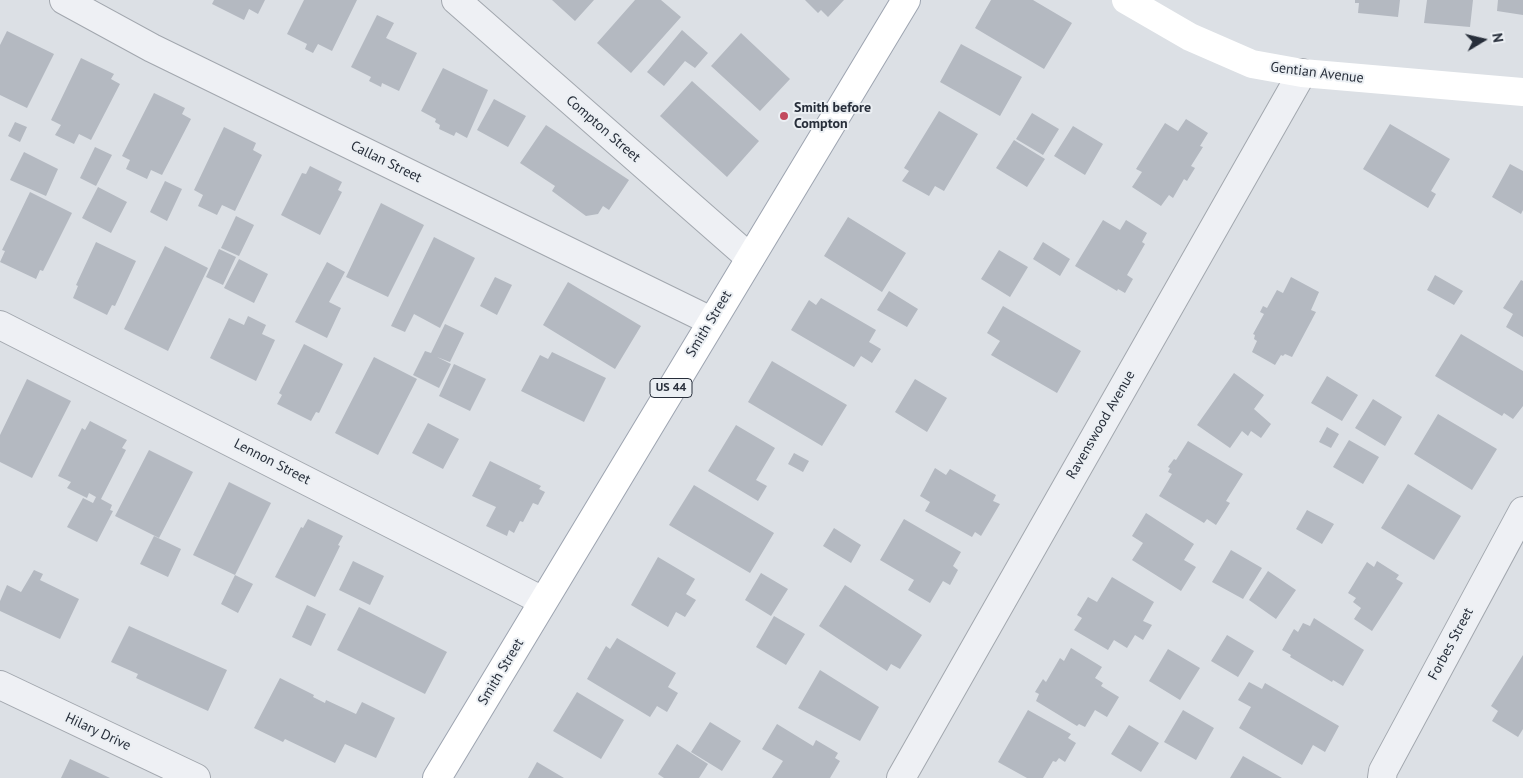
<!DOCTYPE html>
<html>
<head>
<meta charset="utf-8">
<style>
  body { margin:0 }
  #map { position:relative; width:1523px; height:778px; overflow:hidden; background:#dce0e5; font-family:"PT Sans",sans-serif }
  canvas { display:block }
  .north { position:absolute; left:1458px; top:15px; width:50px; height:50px; -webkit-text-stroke:4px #ebeff3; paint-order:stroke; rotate:81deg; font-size:14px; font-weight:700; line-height:20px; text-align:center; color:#272e3a }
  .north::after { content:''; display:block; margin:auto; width:18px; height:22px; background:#272e3a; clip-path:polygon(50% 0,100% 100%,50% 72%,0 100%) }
</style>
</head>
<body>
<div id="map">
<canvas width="1523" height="778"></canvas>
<div class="north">N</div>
</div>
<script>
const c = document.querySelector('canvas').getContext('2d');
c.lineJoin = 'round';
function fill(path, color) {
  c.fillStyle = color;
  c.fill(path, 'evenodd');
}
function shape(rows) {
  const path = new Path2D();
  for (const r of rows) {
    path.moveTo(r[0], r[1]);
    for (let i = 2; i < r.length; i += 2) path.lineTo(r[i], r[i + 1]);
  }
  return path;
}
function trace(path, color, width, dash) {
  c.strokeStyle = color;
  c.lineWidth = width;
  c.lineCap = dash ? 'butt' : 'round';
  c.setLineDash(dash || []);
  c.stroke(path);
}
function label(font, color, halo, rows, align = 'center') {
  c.font = font + ' "PT Sans",sans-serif';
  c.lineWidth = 4;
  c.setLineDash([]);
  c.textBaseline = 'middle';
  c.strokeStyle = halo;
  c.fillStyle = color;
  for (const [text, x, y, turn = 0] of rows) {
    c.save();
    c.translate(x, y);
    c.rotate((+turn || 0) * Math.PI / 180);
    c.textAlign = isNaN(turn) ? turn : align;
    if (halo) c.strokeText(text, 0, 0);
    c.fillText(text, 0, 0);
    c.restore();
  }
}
fill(shape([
  [214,0,265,0,258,14,249,9,244,20,212,4],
  [304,0,357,0,332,51,318,44,313,53,305,49,307,44,287,34],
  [552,0,594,0,575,21],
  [635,0,661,0,681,17,631,73,597,43],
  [805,0,844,0,828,17,821,10,818,13],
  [991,0,1033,0,1072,23,1044,69,975,28],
  [1355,0,1400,0,1398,17,1358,13,1359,3,1355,3],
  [1427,0,1473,0,1470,27,1424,23],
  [1498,0,1523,0,1523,15,1497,11],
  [377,15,394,23,386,38,417,53,399,91,382,83,381,87,369,81,371,77,351,67],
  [682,30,708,53,695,68,685,61,664,86,647,72],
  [7,31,54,54,27,108,0,95,0,45],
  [741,33,790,79,760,111,711,66],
  [961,44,1022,77,1000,116,940,82],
  [81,58,114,74,111,79,120,84,91,140,79,134,74,144,55,135,61,125,51,120],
  [443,68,488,90,467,138,456,132,454,136,439,129,440,125,435,122,436,119,421,111],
  [692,81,759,141,727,177,660,116],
  [154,93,185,108,182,114,191,119,162,175,151,170,147,179,126,169,130,160,122,156],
  [494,99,526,116,508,147,477,130],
  [939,111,978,134,944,191,935,186,929,196,902,181,909,171,904,168],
  [1032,113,1059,129,1043,155,1016,139],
  [1186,119,1208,133,1200,146,1203,147,1191,166,1195,168,1187,181,1184,179,1173,198,1169,195,1161,206,1132,187,1142,172,1136,169,1165,123,1178,131],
  [15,122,27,127,20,142,8,136],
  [1390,124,1450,159,1431,191,1436,194,1428,208,1363,169],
  [546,125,629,180,609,210,603,206,598,214,586,216,552,191,555,186,520,163],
  [1073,126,1103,144,1085,175,1054,156],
  [224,127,256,143,253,150,262,155,235,211,222,205,217,215,198,206,203,195,194,190],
  [1014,140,1045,159,1027,187,996,168],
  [95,147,112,155,96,186,80,178],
  [24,152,58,169,46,196,10,180],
  [1510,164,1523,171,1523,210,1521,214,1492,197],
  [310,166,342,182,338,190,342,192,320,235,281,215,302,173,306,174],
  [165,181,182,189,167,221,150,212],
  [98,187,127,202,111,233,82,218],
  [30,192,72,213,43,271,40,270,36,279,0,262,5,251,2,250],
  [381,203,424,225,388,297,346,277],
  [236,216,254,225,239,256,221,248],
  [848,217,906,253,882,292,824,256],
  [1103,220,1120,230,1126,220,1147,233,1142,242,1145,244,1127,275,1133,279,1125,293,1118,289,1117,291,1075,266],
  [434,237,475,258,440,328,414,314,405,332,391,326],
  [96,242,136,261,115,306,112,305,107,315,73,298,78,286,76,285],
  [1043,242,1070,259,1060,276,1033,259],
  [165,246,208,268,168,351,124,329],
  [219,249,236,257,223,285,206,277],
  [999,250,1028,267,1010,297,981,279],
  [239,259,268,274,254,303,224,288],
  [327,262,345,272,329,302,341,308,327,338,295,322],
  [1435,275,1463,291,1454,305,1427,290],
  [495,277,512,285,497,315,480,306],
  [1291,277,1319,292,1311,310,1316,312,1292,357,1285,354,1283,356,1281,355,1275,365,1252,352,1257,341,1254,339,1255,335,1253,334,1264,314,1260,312,1263,306,1267,308,1277,290,1283,293],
  [1521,280,1523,281,1523,337,1506,327,1513,314,1503,308],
  [568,282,641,326,615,369,543,325],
  [889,291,918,309,907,327,877,310],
  [821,298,876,330,869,342,881,349,872,363,861,356,854,367,791,330,809,300,816,305],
  [1003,306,1081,351,1057,393,991,355,1000,341,987,333],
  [248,316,266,325,262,334,275,340,256,381,210,358,229,318,244,325],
  [445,324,464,333,450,362,437,357,451,364,439,388,413,375,425,351,431,353],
  [1461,334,1523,371,1523,406,1513,419,1504,413,1502,416,1435,376],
  [304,344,343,364,319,413,316,412,311,421,277,404,282,395,279,393],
  [552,352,606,378,584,422,521,391,540,355,548,359],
  [374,357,417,379,378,455,335,433],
  [772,361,847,405,822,446,748,402],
  [454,364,486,379,470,411,439,396],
  [1234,373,1264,395,1254,409,1271,424,1261,438,1251,431,1248,436,1242,431,1230,448,1197,425],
  [1327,376,1358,395,1342,421,1311,403],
  [27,379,71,401,32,478,0,462,0,435],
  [915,379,947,398,927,432,895,412],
  [1373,399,1402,417,1385,446,1355,428],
  [1438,414,1497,449,1472,490,1414,454],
  [90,421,127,440,122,448,126,450,101,499,112,505,110,510,113,511,97,542,67,527,83,498,93,503,96,497,89,493,87,498,67,488,71,482,58,476,82,428,85,430],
  [428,423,459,439,443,469,412,453],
  [736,425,775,448,756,480,767,486,758,501,708,471],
  [1327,427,1339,434,1331,448,1319,442],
  [1349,440,1379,457,1363,484,1333,467],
  [1188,441,1243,474,1226,501,1230,503,1216,525,1207,519,1204,523,1159,496,1172,474,1168,472,1170,468,1168,467,1174,459,1176,460],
  [149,450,193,472,159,538,115,516],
  [794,453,809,461,803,472,788,464],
  [490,461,541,486,539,489,545,492,538,505,533,503,523,522,520,521,514,533,509,530,507,536,486,526,496,507,472,496],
  [935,468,946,475,950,469,996,495,993,501,1000,504,981,536,975,532,972,537,925,511,930,502,920,496],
  [229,482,271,503,235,575,193,555],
  [1408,484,1461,516,1434,560,1381,528],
  [694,485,774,533,750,573,669,525],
  [1307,510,1334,524,1322,544,1296,529],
  [1146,513,1194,544,1184,560,1196,567,1181,591,1132,560,1143,543,1132,536],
  [308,519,343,536,338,545,340,546,315,597,275,577,301,527,303,528],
  [904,519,961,552,953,566,958,570,950,585,943,581,930,603,908,590,914,580,880,560],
  [834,528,861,545,851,563,823,546],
  [154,536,181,549,168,577,140,564],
  [1231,550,1262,568,1243,599,1212,582],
  [658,557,695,579,686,594,696,600,685,617,676,612,668,627,631,605],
  [353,561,384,576,370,605,339,590],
  [1377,561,1399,575,1396,579,1403,583,1372,631,1354,619,1361,608,1353,602,1356,598,1348,593,1367,562,1374,567],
  [34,570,43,574,40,580,79,599,60,639,0,611,0,601,7,585,21,592],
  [1268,571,1296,590,1276,619,1249,600],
  [761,573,788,589,771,616,745,600],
  [235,575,253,584,238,613,221,604],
  [1112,577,1154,602,1143,621,1152,625,1143,640,1135,635,1127,648,1114,640,1108,650,1074,630,1082,618,1077,615,1088,597,1097,602],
  [845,585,922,635,900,669,891,664,887,671,819,626],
  [307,605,326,614,311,646,292,637],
  [359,607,447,652,425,694,337,650],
  [774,616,805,634,786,665,756,647],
  [1314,618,1364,650,1343,686,1333,680,1332,682,1290,657,1291,655,1282,650,1294,629,1298,632,1303,623,1310,626],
  [129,626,227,670,208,711,136,678,138,674,111,662],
  [1227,635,1254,651,1238,677,1211,661],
  [617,638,676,673,668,687,678,693,667,712,657,706,650,717,587,679,606,646,610,649],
  [1071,648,1102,667,1095,678,1103,683,1101,686,1119,697,1107,717,1095,710,1085,727,1079,724,1077,726,1036,701,1039,694,1035,692,1043,679,1046,682,1060,658,1064,661],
  [1168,649,1200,668,1180,700,1149,681],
  [1523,655,1523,729,1518,737,1492,721,1498,711,1491,706],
  [820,670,879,707,860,741,798,708],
  [280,678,314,695,313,697,325,703,326,700,356,714,362,702,395,718,376,758,345,744,335,763,285,739,283,742,254,728],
  [1249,682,1262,689,1265,683,1339,726,1325,752,1313,745,1302,765,1239,728,1251,707,1238,700],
  [577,692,624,720,601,759,553,731],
  [1028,710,1071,734,1068,738,1076,743,1065,762,1059,758,1056,762,1053,761,1043,778,1027,778,998,762],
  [1183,710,1214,728,1196,760,1164,742],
  [710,722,741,741,722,771,691,752],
  [777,724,813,746,816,740,838,753,835,758,840,761,830,778,772,778,783,761,762,749],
  [1129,725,1159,743,1141,772,1111,754],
  [677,744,708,764,699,778,664,778,658,774],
  [1243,756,1282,778,1230,778],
  [70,759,110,778,61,778],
  [537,762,564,778,528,778]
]), '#b4b9c1');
const street = shape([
  [64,0,152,48,711,321],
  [456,0,750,258],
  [0,325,543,601],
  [0,685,196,778],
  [901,778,1302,73],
  [1382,778,1383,771,1523,511]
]);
const primary = shape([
  [437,778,906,0]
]);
trace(street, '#a2a7ae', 30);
trace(primary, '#9da4b0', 30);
trace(street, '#eef0f4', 28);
trace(shape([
  [1126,0,1190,37,1252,64,1302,73,1523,92]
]), '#fff', 28);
trace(primary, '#fff', 28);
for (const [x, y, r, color] of [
  [784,116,5,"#c2495d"]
]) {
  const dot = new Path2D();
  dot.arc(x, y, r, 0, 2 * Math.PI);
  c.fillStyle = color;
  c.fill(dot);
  trace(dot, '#ebeff3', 2);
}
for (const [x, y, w] of [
  [671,388,42]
]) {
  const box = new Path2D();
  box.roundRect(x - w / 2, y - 9.5, w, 19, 4);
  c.fillStyle = '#ebeff3';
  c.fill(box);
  trace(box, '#272e3a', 1);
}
label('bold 12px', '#272e3a', null, [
  ["US 44",671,388]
]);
label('14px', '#272e3a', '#ebeff3', [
  ["Gentian Avenue",1317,73,7],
  ["Compton Street",603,129,41],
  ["Callan Street",386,162,26],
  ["Smith Street",709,324,-59],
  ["Ravenswood Avenue",1101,425,-60],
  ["Lennon Street",272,462,27],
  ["Forbes Street",1451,644,-62],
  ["Smith Street",501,672,-59],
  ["Hilary Drive",98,732,25]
]);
label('bold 14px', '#272e3a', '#ebeff3', [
  ["Smith before",794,108],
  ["Compton",794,124]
], 'left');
</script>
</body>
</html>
